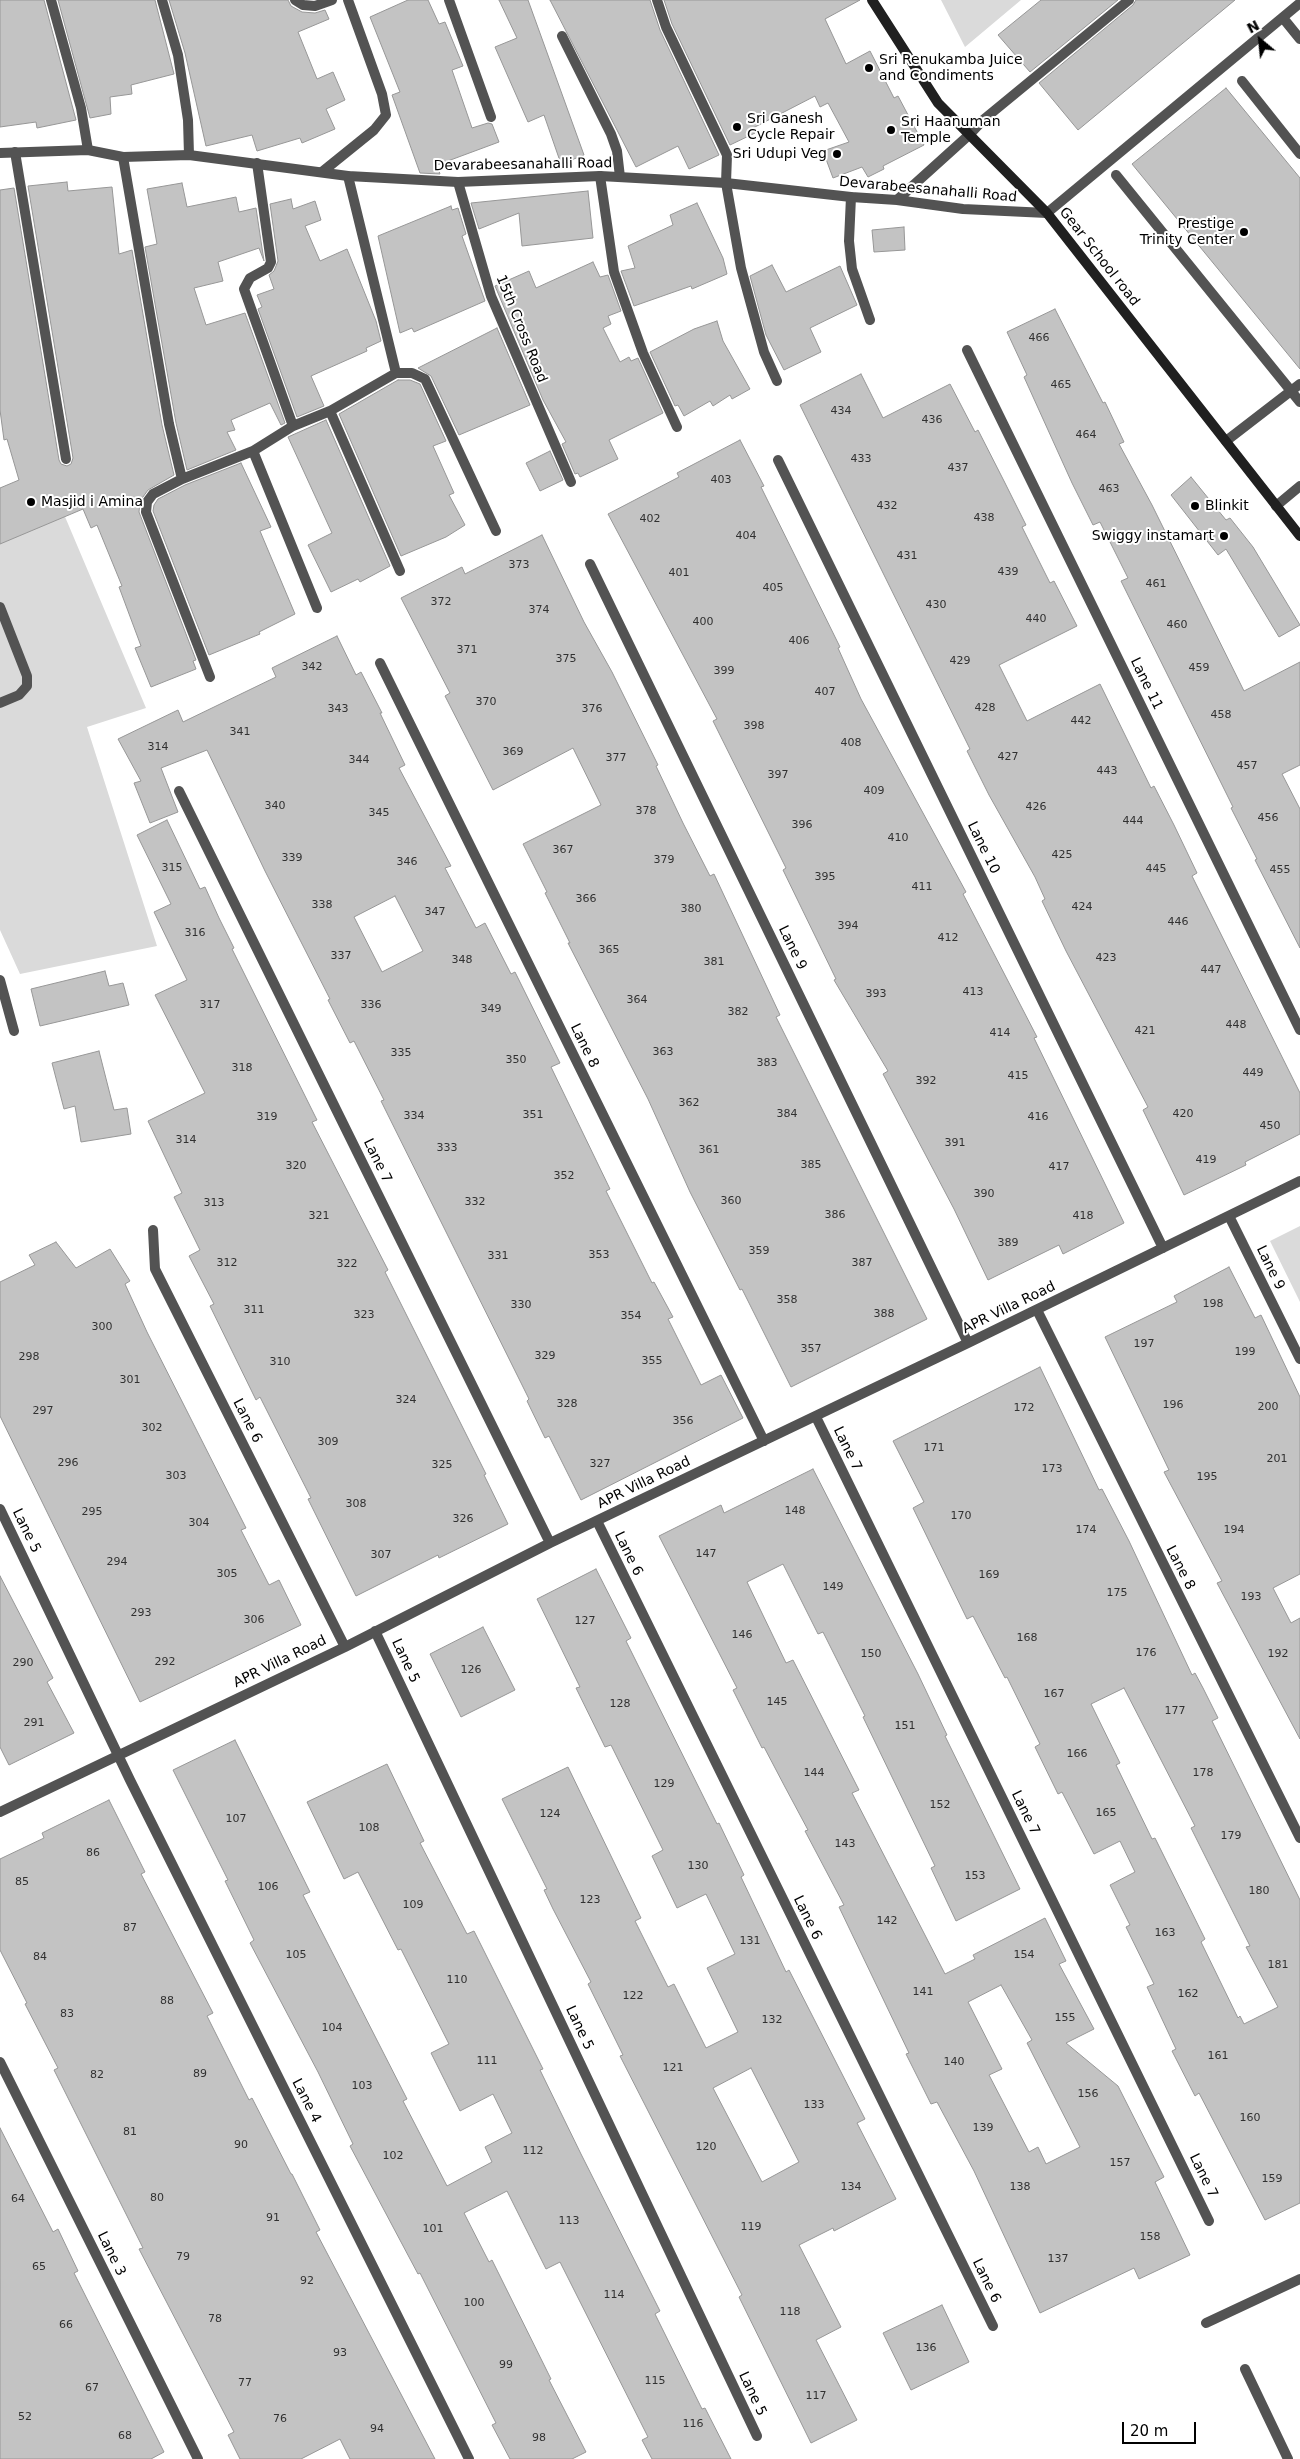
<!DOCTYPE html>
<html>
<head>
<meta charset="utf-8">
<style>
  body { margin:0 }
  #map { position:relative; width:1300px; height:2459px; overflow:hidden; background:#fff; font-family:"DejaVu Sans",sans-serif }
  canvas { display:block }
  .north { position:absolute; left:1235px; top:15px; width:50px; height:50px; -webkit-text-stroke:4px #fff; paint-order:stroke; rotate:332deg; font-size:14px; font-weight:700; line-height:20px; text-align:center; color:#000 }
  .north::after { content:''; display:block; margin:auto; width:18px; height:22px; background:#000; clip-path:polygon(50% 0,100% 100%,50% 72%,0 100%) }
  .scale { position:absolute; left:1122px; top:2422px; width:74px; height:22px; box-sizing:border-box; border:2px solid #000; border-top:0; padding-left:6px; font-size:15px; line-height:18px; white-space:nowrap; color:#000; -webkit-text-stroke:4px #fff; paint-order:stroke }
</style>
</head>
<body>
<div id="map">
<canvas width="1300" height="2459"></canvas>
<div class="north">N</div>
<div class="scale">20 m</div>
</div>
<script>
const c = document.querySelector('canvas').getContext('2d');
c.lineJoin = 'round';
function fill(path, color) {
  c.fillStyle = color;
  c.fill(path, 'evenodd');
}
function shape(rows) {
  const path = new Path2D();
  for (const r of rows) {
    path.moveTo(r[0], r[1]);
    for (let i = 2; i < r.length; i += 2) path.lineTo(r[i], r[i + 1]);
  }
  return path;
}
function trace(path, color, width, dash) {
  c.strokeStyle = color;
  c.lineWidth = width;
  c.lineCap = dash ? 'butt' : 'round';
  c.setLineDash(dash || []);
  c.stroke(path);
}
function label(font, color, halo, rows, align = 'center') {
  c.font = font + ' "DejaVu Sans",sans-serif';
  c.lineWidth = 4;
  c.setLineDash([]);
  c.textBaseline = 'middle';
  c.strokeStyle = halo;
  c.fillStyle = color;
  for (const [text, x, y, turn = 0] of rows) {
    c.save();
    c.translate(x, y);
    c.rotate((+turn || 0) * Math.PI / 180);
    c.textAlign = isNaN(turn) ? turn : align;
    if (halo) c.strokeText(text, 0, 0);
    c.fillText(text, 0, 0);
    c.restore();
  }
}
fill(shape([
  [941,0,1021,0,965,47],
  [63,512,146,708,87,727,157,946,20,974,0,930,0,537],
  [1300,1226,1300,1302,1270,1241]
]), '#dadada');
const building = shape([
  [0,0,44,0,76,120,37,128,36,122,0,127,0,0],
  [58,0,155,0,174,74,131,85,132,94,110,97,111,114,90,118,58,0],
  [169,0,288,0,291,6,302,12,315,13,325,10,329,19,298,32,317,79,333,72,345,100,326,109,335,129,302,143,300,138,257,151,252,135,206,146,185,53,169,0],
  [408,0,428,0,439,24,445,22,463,66,452,70,472,128,488,123,492,124,499,142,437,165,440,174,420,173,392,95,400,92,370,17,408,0],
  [499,0,528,0,584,155,561,164,544,115,528,122,495,47,517,38,499,0],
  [550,0,650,0,660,30,719,155,689,169,678,146,636,167,550,0],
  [664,0,860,0,825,19,846,64,870,51,894,98,898,96,924,145,883,166,884,169,868,177,862,167,833,178,823,151,849,142,828,103,820,107,815,96,753,128,755,133,730,145,672,24,664,0],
  [1041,0,1118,0,1030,72,998,35,1041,0],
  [1136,0,1235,0,1078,130,1039,83,1133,5,1136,0],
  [1226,88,1300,178,1300,369,1132,164,1226,88],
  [67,182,68,191,112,187,119,254,132,250,162,425,174,475,148,490,140,501,139,512,196,660,193,661,196,669,151,687,135,648,141,646,119,587,122,586,97,525,91,528,83,509,0,544,0,488,19,480,7,439,4,440,0,410,0,190,14,188,59,460,61,464,67,466,71,464,73,458,28,186,67,182],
  [182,183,187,207,236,197,239,212,256,208,264,261,259,248,218,262,223,281,194,288,206,325,245,313,285,423,281,425,270,403,231,420,235,430,227,432,236,450,187,470,176,423,145,247,157,244,147,189,182,183],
  [588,191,593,238,522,246,519,213,479,229,471,203,588,191],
  [291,199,293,209,315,201,321,220,305,226,320,261,347,249,376,321,381,341,366,348,367,351,311,376,324,406,297,417,258,309,262,307,257,295,274,289,269,275,274,271,278,261,270,204,291,199],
  [697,203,723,258,727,274,692,289,691,286,634,306,621,271,635,268,628,246,673,225,670,215,697,203],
  [451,206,452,210,458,208,466,234,462,236,485,301,414,332,412,328,400,333,378,236,451,206],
  [904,227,905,250,874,252,872,230,904,227],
  [593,262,600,277,608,275,621,311,608,316,611,324,603,328,620,362,629,357,631,361,638,358,663,413,609,440,618,459,580,477,578,473,575,474,562,444,566,442,543,400,495,286,529,271,536,288,593,262],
  [772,265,786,292,840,266,857,305,810,328,821,352,784,370,766,335,750,276,772,265],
  [1055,309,1103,403,1105,402,1124,442,1119,444,1152,505,1244,691,1300,662,1300,765,1282,774,1300,809,1300,948,1255,860,1257,859,1231,808,1233,807,1121,581,1128,578,1100,522,1093,525,1072,483,1024,377,1027,375,1007,332,1055,309],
  [717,321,723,341,750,389,732,399,730,395,713,406,710,401,684,416,678,405,675,406,650,352,694,329,717,321],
  [497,328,530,405,459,435,431,376,418,368,497,328],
  [861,374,883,418,950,384,975,432,978,430,1004,481,1026,525,1022,527,1050,583,1054,581,1077,626,999,665,1027,721,1100,684,1151,788,1154,786,1174,825,1197,873,1192,876,1300,1093,1300,1134,1245,1162,1246,1165,1184,1195,1143,1110,1148,1107,1066,951,1042,901,1045,899,1035,877,989,795,967,751,970,749,800,405,861,374],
  [398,380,410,380,420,384,446,441,433,446,454,493,449,495,465,525,446,537,401,556,339,414,398,380],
  [326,420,390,566,360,582,358,579,331,592,308,545,332,533,288,437,326,420],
  [740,440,764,486,761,487,840,647,838,648,861,699,966,892,963,894,1037,1037,1034,1038,1124,1223,1063,1254,1059,1245,988,1280,954,1209,883,1074,888,1071,834,980,836,979,783,870,786,868,713,721,717,719,608,514,679,477,677,473,740,440],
  [550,451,563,480,540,491,526,463,550,451],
  [241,463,271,527,260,531,295,614,259,632,260,634,209,655,153,511,154,505,158,499,185,485,241,463],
  [1191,477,1226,520,1230,518,1253,547,1300,625,1279,637,1226,549,1218,555,1171,495,1191,477],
  [542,535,584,622,612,672,658,765,656,766,683,823,710,876,714,874,780,1015,776,1017,927,1319,791,1387,742,1289,740,1290,690,1192,648,1099,568,943,570,943,545,893,547,892,523,844,601,805,573,748,493,790,445,696,450,693,401,598,462,567,465,574,542,535],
  [337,636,356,675,361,672,382,713,380,713,405,765,399,768,451,866,445,868,476,928,485,923,511,974,515,972,560,1063,551,1067,610,1189,606,1191,652,1283,654,1282,673,1317,668,1319,701,1385,721,1375,743,1418,581,1500,549,1436,545,1438,527,1401,529,1399,381,1101,384,1100,354,1041,350,1043,328,1000,330,999,265,871,207,750,161,768,178,812,150,823,134,783,141,781,118,739,178,710,183,722,276,677,272,668,337,636],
  [395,896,423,951,382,972,354,917,395,896],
  [167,820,200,889,205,887,219,918,234,948,232,949,317,1120,312,1122,388,1270,385,1272,486,1474,484,1475,508,1524,439,1558,438,1555,356,1596,308,1499,311,1498,260,1397,256,1400,210,1306,214,1304,189,1256,200,1250,174,1197,182,1193,148,1121,205,1093,155,995,187,980,154,912,171,904,137,835,167,820],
  [105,971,109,986,123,983,129,1005,40,1026,31,989,105,971],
  [99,1051,114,1110,127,1108,131,1134,81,1142,75,1106,64,1109,52,1063,99,1051],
  [56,1242,76,1268,110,1249,130,1281,125,1284,147,1332,246,1528,241,1530,269,1585,279,1580,301,1625,140,1702,0,1416,0,1282,35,1265,29,1255,56,1242],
  [1229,1267,1255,1318,1261,1315,1300,1397,1300,1574,1273,1588,1291,1623,1300,1618,1300,1739,1217,1583,1222,1581,1164,1472,1169,1470,1105,1337,1177,1302,1174,1296,1229,1267],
  [1040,1367,1099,1490,1102,1489,1129,1541,1192,1675,1195,1673,1203,1688,1218,1718,1212,1721,1300,1900,1300,2203,1265,2220,1199,2093,1195,2096,1172,2051,1176,2049,1147,1987,1154,1984,1126,1927,1130,1925,1110,1885,1135,1872,1120,1841,1094,1854,1062,1792,1058,1794,1035,1747,1040,1744,1007,1677,1005,1678,973,1616,967,1619,913,1508,924,1502,893,1441,1040,1367],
  [1124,1688,1195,1826,1191,1828,1250,1946,1246,1947,1278,2007,1244,2024,1240,2016,1238,2018,1201,1942,1205,1939,1155,1838,1152,1839,1116,1765,1120,1763,1091,1704,1124,1688],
  [813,1469,918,1674,947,1735,945,1736,1020,1889,956,1921,931,1868,935,1866,863,1717,865,1716,823,1632,818,1634,783,1564,747,1582,786,1663,793,1660,859,1790,852,1793,945,1974,975,1959,973,1955,1045,1918,1066,1961,1059,1964,1094,2029,1066,2043,1118,2086,1164,2177,1155,2182,1190,2255,1139,2279,1134,2268,1040,2313,974,2171,937,2102,931,2104,906,2054,909,2053,839,1907,844,1905,805,1831,808,1830,785,1787,764,1747,762,1748,733,1690,737,1688,659,1536,721,1505,724,1513,813,1469],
  [1001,1985,1032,2040,1027,2043,1080,2147,1046,2164,1038,2147,1029,2152,989,2075,1002,2069,968,2002,1001,1985],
  [596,1569,631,1638,626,1641,717,1824,719,1823,744,1875,741,1877,786,1972,789,1970,865,2119,857,2123,896,2199,834,2231,833,2228,799,2245,841,2327,816,2340,857,2420,811,2443,739,2297,742,2295,620,2056,623,2055,588,1984,591,1982,553,1909,544,1890,547,1889,502,1799,568,1767,641,1918,635,1921,668,1987,674,1984,706,2048,738,2032,707,1968,735,1954,706,1894,677,1908,652,1856,663,1850,611,1745,605,1747,576,1688,580,1687,537,1599,596,1569],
  [751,2068,799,2162,762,2182,713,2088,751,2068],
  [0,1576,53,1678,47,1682,74,1733,9,1765,0,1747,0,1576],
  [483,1627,515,1690,461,1717,430,1654,483,1627],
  [235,1740,310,1892,303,1895,407,2099,403,2101,447,2186,492,2162,485,2147,512,2133,493,2094,460,2111,431,2053,449,2044,401,1949,398,1950,358,1872,344,1879,307,1802,387,1764,424,1841,420,1843,467,1934,474,1931,543,2069,540,2070,581,2154,660,2311,655,2314,702,2409,705,2408,731,2459,652,2459,642,2440,648,2437,560,2262,546,2269,507,2191,464,2213,489,2262,492,2260,551,2379,549,2380,586,2452,572,2459,510,2459,492,2425,496,2423,420,2273,418,2274,350,2146,353,2144,318,2072,250,1943,254,1940,225,1881,228,1880,173,1770,235,1740],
  [109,1800,145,1872,141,1874,213,2013,207,2016,249,2100,252,2098,291,2174,292,2174,320,2230,316,2232,435,2459,350,2459,340,2439,301,2459,240,2459,228,2435,234,2432,139,2249,143,2248,54,2070,58,2068,25,2004,27,2003,0,1950,0,1859,44,1838,42,1833,109,1800],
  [0,2128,53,2232,58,2229,78,2271,74,2273,164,2452,151,2459,0,2459,0,2128],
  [942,2305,969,2362,911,2390,883,2333,942,2305]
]);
fill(building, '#c3c3c3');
trace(building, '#979797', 1);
trace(shape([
  [1242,81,1300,154],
  [1116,175,1300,402],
  [1226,441,1300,384]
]), '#535353', 10);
trace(shape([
  [51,0,81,108,88,150],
  [162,0,178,55,188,120,189,155],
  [295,0,303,5,315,6,332,0],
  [449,0,491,117],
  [657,0,666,27,727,155,726,183,741,268,764,352,777,381],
  [1283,18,1300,39],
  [562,36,611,134,617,151,620,177],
  [969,135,983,120,1129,0],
  [15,152,66,459],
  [123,157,169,424,182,479],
  [257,163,271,262,268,268,250,278,244,289,293,426],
  [322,172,374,130,386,115,382,94,348,0],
  [348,176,396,373],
  [600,176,614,272,643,353,677,427],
  [458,182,491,296,571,482],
  [851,197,849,241,852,269,870,320],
  [1047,213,1300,3],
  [967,350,1300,1030],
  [330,411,400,571],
  [253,451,317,608],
  [778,460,1163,1248],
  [1276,506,1300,486],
  [590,564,968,1343],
  [0,607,27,676,27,686,19,695,0,703],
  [380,663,764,1441],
  [210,677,146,512,147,502,153,494,182,479,253,451,293,426,330,411,396,373,412,373,425,379,496,531],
  [179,791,550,1543],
  [0,980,14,1031],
  [1229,1216,1300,1359],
  [153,1230,155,1269,345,1647],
  [1037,1310,1300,1838],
  [816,1417,1209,2221],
  [0,1509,130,1780,469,2459],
  [597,1521,993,2326],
  [375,1631,757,2436],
  [0,1812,345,1647,550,1543,968,1343,1300,1181],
  [0,2062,198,2459],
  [1206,2323,1300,2279],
  [1245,2369,1288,2459]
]), '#535353', 10);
trace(shape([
  [0,153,88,150,123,157,189,155,348,176,458,182,600,176,726,183,851,197,897,200,963,209,1047,213],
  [897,200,969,135]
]), '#535353', 10);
trace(shape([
  [872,0,938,103,1047,213,1300,536]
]), '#202020', 10);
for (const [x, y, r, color] of [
  [869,68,5,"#000"],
  [737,127,5,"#000"],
  [891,130,5,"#000"],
  [837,154,5,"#000"],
  [1244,232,5,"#000"],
  [31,502,5,"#000"],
  [1195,506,5,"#000"],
  [1224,536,5,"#000"]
]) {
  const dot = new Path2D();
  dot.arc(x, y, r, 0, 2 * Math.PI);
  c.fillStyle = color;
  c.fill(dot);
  trace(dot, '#fff', 2);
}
label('11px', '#313131', null, [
  ["466",1039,338],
  ["465",1061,385],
  ["434",841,411],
  ["436",932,420],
  ["464",1086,435],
  ["433",861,459],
  ["437",958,468],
  ["403",721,480],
  ["463",1109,489],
  ["432",887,506],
  ["438",984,518],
  ["402",650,519],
  ["404",746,536],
  ["431",907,556],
  ["373",519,565],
  ["439",1008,572],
  ["401",679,573],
  ["461",1156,584],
  ["405",773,588],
  ["372",441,602],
  ["430",936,605],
  ["374",539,610],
  ["440",1036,619],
  ["400",703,622],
  ["460",1177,625],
  ["406",799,641],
  ["371",467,650],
  ["375",566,659],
  ["429",960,661],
  ["342",312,667],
  ["459",1199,668],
  ["399",724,671],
  ["407",825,692],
  ["370",486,702],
  ["428",985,708],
  ["343",338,709],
  ["376",592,709],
  ["458",1221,715],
  ["442",1081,721],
  ["398",754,726],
  ["341",240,732],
  ["408",851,743],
  ["314",158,747],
  ["369",513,752],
  ["427",1008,757],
  ["377",616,758],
  ["344",359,760],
  ["457",1247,766],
  ["443",1107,771],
  ["397",778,775],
  ["409",874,791],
  ["340",275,806],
  ["426",1036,807],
  ["378",646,811],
  ["345",379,813],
  ["456",1268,818],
  ["444",1133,821],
  ["396",802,825],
  ["410",898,838],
  ["367",563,850],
  ["425",1062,855],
  ["339",292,858],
  ["379",664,860],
  ["346",407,862],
  ["315",172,868],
  ["445",1156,869],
  ["455",1280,870],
  ["395",825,877],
  ["411",922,887],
  ["366",586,899],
  ["338",322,905],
  ["424",1082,907],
  ["380",691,909],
  ["347",435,912],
  ["446",1178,922],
  ["394",848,926],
  ["316",195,933],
  ["412",948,938],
  ["365",609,950],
  ["337",341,956],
  ["423",1106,958],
  ["348",462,960],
  ["381",714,962],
  ["447",1211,970],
  ["413",973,992],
  ["393",876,994],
  ["364",637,1000],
  ["317",210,1005],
  ["336",371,1005],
  ["349",491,1009],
  ["382",738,1012],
  ["448",1236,1025],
  ["421",1145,1031],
  ["414",1000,1033],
  ["363",663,1052],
  ["335",401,1053],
  ["350",516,1060],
  ["383",767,1063],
  ["318",242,1068],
  ["449",1253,1073],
  ["415",1018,1076],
  ["392",926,1081],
  ["362",689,1103],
  ["384",787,1114],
  ["420",1183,1114],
  ["351",533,1115],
  ["334",414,1116],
  ["319",267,1117],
  ["416",1038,1117],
  ["450",1270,1126],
  ["314",186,1140],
  ["391",955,1143],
  ["333",447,1148],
  ["361",709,1150],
  ["419",1206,1160],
  ["385",811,1165],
  ["320",296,1166],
  ["417",1059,1167],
  ["352",564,1176],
  ["390",984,1194],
  ["360",731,1201],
  ["332",475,1202],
  ["313",214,1203],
  ["386",835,1215],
  ["321",319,1216],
  ["418",1083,1216],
  ["389",1008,1243],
  ["359",759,1251],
  ["353",599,1255],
  ["331",498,1256],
  ["312",227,1263],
  ["387",862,1263],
  ["322",347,1264],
  ["358",787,1300],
  ["198",1213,1304],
  ["330",521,1305],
  ["311",254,1310],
  ["388",884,1314],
  ["323",364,1315],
  ["354",631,1316],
  ["300",102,1327],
  ["197",1144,1344],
  ["357",811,1349],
  ["199",1245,1352],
  ["329",545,1356],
  ["298",29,1357],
  ["355",652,1361],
  ["310",280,1362],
  ["301",130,1380],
  ["324",406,1400],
  ["328",567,1404],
  ["196",1173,1405],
  ["200",1268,1407],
  ["172",1024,1408],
  ["297",43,1411],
  ["356",683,1421],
  ["302",152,1428],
  ["309",328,1442],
  ["171",934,1448],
  ["201",1277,1459],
  ["296",68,1463],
  ["327",600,1464],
  ["325",442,1465],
  ["173",1052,1469],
  ["303",176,1476],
  ["195",1207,1477],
  ["308",356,1504],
  ["148",795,1511],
  ["295",92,1512],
  ["170",961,1516],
  ["326",463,1519],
  ["304",199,1523],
  ["174",1086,1530],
  ["194",1234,1530],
  ["147",706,1554],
  ["307",381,1555],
  ["294",117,1562],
  ["305",227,1574],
  ["169",989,1575],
  ["149",833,1587],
  ["175",1117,1593],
  ["193",1251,1597],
  ["293",141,1613],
  ["306",254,1620],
  ["127",585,1621],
  ["146",742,1635],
  ["168",1027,1638],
  ["176",1146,1653],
  ["150",871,1654],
  ["192",1278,1654],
  ["292",165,1662],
  ["290",23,1663],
  ["126",471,1670],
  ["167",1054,1694],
  ["145",777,1702],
  ["128",620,1704],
  ["177",1175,1711],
  ["291",34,1723],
  ["151",905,1726],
  ["166",1077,1754],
  ["144",814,1773],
  ["178",1203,1773],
  ["129",664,1784],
  ["152",940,1805],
  ["165",1106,1813],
  ["124",550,1814],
  ["107",236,1819],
  ["108",369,1828],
  ["179",1231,1836],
  ["143",845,1844],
  ["86",93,1853],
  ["130",698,1866],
  ["153",975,1876],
  ["85",22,1882],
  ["106",268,1887],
  ["180",1259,1891],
  ["123",590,1900],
  ["109",413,1905],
  ["142",887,1921],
  ["87",130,1928],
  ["163",1165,1933],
  ["131",750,1941],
  ["105",296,1955],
  ["154",1024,1955],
  ["84",40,1957],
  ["181",1278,1965],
  ["110",457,1980],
  ["141",923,1992],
  ["162",1188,1994],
  ["122",633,1996],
  ["88",167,2001],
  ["83",67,2014],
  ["155",1065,2018],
  ["132",772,2020],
  ["104",332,2028],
  ["161",1218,2056],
  ["111",487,2061],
  ["140",954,2062],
  ["121",673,2068],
  ["89",200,2074],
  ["82",97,2075],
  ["103",362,2086],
  ["156",1088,2094],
  ["133",814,2105],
  ["160",1250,2118],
  ["139",983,2128],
  ["81",130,2132],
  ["90",241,2145],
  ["120",706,2147],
  ["112",533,2151],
  ["102",393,2156],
  ["157",1120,2163],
  ["159",1272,2179],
  ["134",851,2187],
  ["138",1020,2187],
  ["80",157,2198],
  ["64",18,2199],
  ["91",273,2218],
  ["113",569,2221],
  ["119",751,2227],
  ["101",433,2229],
  ["158",1150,2237],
  ["79",183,2257],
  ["137",1058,2259],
  ["65",39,2267],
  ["92",307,2281],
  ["114",614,2295],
  ["100",474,2303],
  ["118",790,2312],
  ["78",215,2319],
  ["66",66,2325],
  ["136",926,2348],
  ["93",340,2353],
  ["99",506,2365],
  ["115",655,2381],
  ["77",245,2383],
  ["67",92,2388],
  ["117",816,2396],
  ["52",25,2417],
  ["76",280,2419],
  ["116",693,2424],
  ["94",377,2429],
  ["68",125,2436],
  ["98",539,2438]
]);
label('14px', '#000', '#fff', [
  ["Sri Renukamba Juice",879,60],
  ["and Condiments",879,76],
  ["Sri Ganesh",747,119],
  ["Cycle Repair",747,135],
  ["Sri Haanuman",901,122],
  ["Temple",901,138],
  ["Sri Udupi Veg",827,154,"right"],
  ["Prestige",1234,224,"right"],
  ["Trinity Center",1234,240,"right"],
  ["Masjid i Amina",41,502],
  ["Blinkit",1205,506],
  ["Swiggy instamart",1214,536,"right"]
], 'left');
label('14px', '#000', '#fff', [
  ["Devarabeesanahalli Road",523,165,-1],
  ["Devarabeesanahalli Road",928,190,5],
  ["Gear School road",1099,257,52],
  ["15th Cross Road",521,329,68],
  ["Lane 11",1146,684,64],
  ["Lane 10",983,848,64],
  ["Lane 9",792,948,64],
  ["Lane 8",584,1046,64],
  ["Lane 7",377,1161,64],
  ["Lane 9",1270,1268,64],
  ["APR Villa Road",1009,1308,-26],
  ["Lane 6",247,1421,63],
  ["Lane 7",847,1449,64],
  ["APR Villa Road",644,1483,-26],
  ["Lane 5",26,1531,64],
  ["Lane 6",628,1554,64],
  ["Lane 8",1180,1568,63],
  ["Lane 5",405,1661,65],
  ["APR Villa Road",280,1662,-26],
  ["Lane 7",1025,1813,64],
  ["Lane 6",807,1918,64],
  ["Lane 5",579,2028,65],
  ["Lane 4",306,2101,63],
  ["Lane 7",1203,2176,64],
  ["Lane 3",111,2254,64],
  ["Lane 6",986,2281,64],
  ["Lane 5",752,2394,65]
]);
</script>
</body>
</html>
